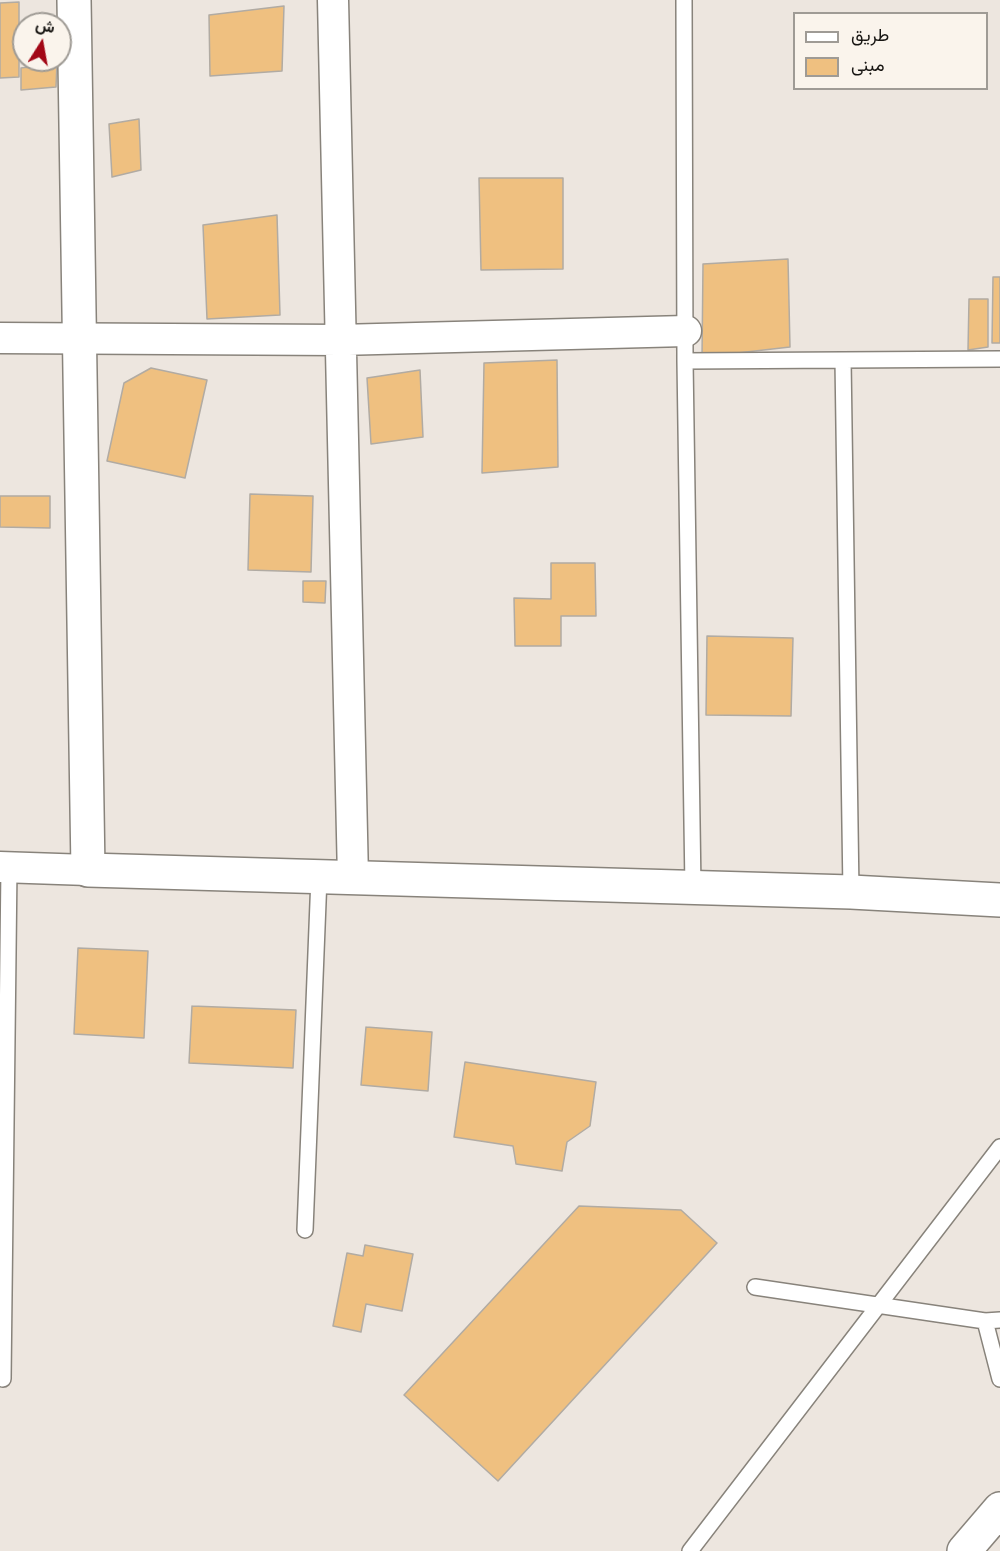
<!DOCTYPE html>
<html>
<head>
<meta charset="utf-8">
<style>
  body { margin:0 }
  #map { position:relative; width:1000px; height:1551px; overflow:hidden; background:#ede6df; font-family:Figtree,Vazirmatn,sans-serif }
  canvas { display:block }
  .legend { position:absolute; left:793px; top:12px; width:195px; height:78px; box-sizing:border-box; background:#faf4ec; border:2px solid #9f9b95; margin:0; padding:8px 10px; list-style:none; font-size:18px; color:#171512 }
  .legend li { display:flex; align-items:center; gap:12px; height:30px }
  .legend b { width:30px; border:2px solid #9f9b95 }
  .north { position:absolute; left:12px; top:12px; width:60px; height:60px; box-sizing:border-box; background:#faf4ec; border:2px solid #9f9b95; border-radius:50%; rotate:11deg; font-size:16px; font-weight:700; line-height:24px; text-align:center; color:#171512 }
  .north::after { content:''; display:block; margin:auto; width:21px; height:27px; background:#a20716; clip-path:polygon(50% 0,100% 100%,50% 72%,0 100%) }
</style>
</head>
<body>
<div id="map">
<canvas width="1000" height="1551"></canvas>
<ul class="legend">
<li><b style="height:8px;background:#fff"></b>طريق</li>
<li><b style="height:16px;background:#efc080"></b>مبنى</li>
</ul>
<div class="north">ش</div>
</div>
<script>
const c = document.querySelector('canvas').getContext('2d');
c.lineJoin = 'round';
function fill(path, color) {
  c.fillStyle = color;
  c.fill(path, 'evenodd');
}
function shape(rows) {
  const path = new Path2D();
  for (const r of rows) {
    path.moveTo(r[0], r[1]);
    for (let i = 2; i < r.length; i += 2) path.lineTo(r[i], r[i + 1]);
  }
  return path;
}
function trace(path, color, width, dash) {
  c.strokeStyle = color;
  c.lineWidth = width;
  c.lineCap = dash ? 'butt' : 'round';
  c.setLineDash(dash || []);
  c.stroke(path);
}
const building = shape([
  [19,2,19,77,0,78,0,3,19,2],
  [284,6,282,71,210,76,209,15,284,6],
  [57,63,56,87,21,90,21,68,57,63],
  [139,119,141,170,112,177,109,124,139,119],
  [479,178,563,178,563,269,481,270,479,178],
  [277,215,280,315,207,319,203,225,277,215],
  [788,259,790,347,702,357,703,264,788,259],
  [993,277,1000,277,1000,343,992,343,993,277],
  [969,299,988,299,988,347,968,350,969,299],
  [557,360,558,467,482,473,484,363,557,360],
  [151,368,207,380,185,478,107,461,124,383,151,368],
  [420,370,423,437,371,444,367,378,420,370],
  [250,494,313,496,311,572,248,570,250,494],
  [0,496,50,496,50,528,0,527,0,496],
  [551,563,595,563,596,616,561,616,561,646,515,646,514,598,551,599,551,563],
  [303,581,326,581,325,603,303,602,303,581],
  [707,636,793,638,791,716,706,715,707,636],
  [78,948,148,951,144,1038,74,1034,78,948],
  [192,1006,296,1010,293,1068,189,1063,192,1006],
  [366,1027,432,1032,428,1091,361,1085,366,1027],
  [465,1062,596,1082,590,1126,567,1142,562,1171,516,1164,513,1146,454,1137,465,1062],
  [579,1206,681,1210,717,1243,498,1481,404,1395,579,1206],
  [365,1245,413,1254,402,1311,366,1304,361,1332,333,1326,347,1253,363,1256,365,1245]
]);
fill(building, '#efc080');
trace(building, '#b1aba3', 1.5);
const lane = shape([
  [684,0,685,361,693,888],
  [843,360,851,892],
  [685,361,1000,359],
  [305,1230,319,877],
  [755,1287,985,1321],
  [1000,1320,985,1321,1000,1379],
  [3,1379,9,867],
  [690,1551,1000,1147]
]);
const street = shape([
  [333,0,353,878],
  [0,338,339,340,686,331],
  [0,867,88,870]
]);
const secondary = shape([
  [74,0,88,870,851,892,1000,900]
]);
const highway = shape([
  [964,1551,1000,1509]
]);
trace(lane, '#88837b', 18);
trace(street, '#88837b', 33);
trace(secondary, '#88837b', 36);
trace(highway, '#88837b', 36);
trace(lane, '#fff', 15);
trace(street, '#fff', 30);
trace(secondary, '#fff', 33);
trace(highway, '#fff', 33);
</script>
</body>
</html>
